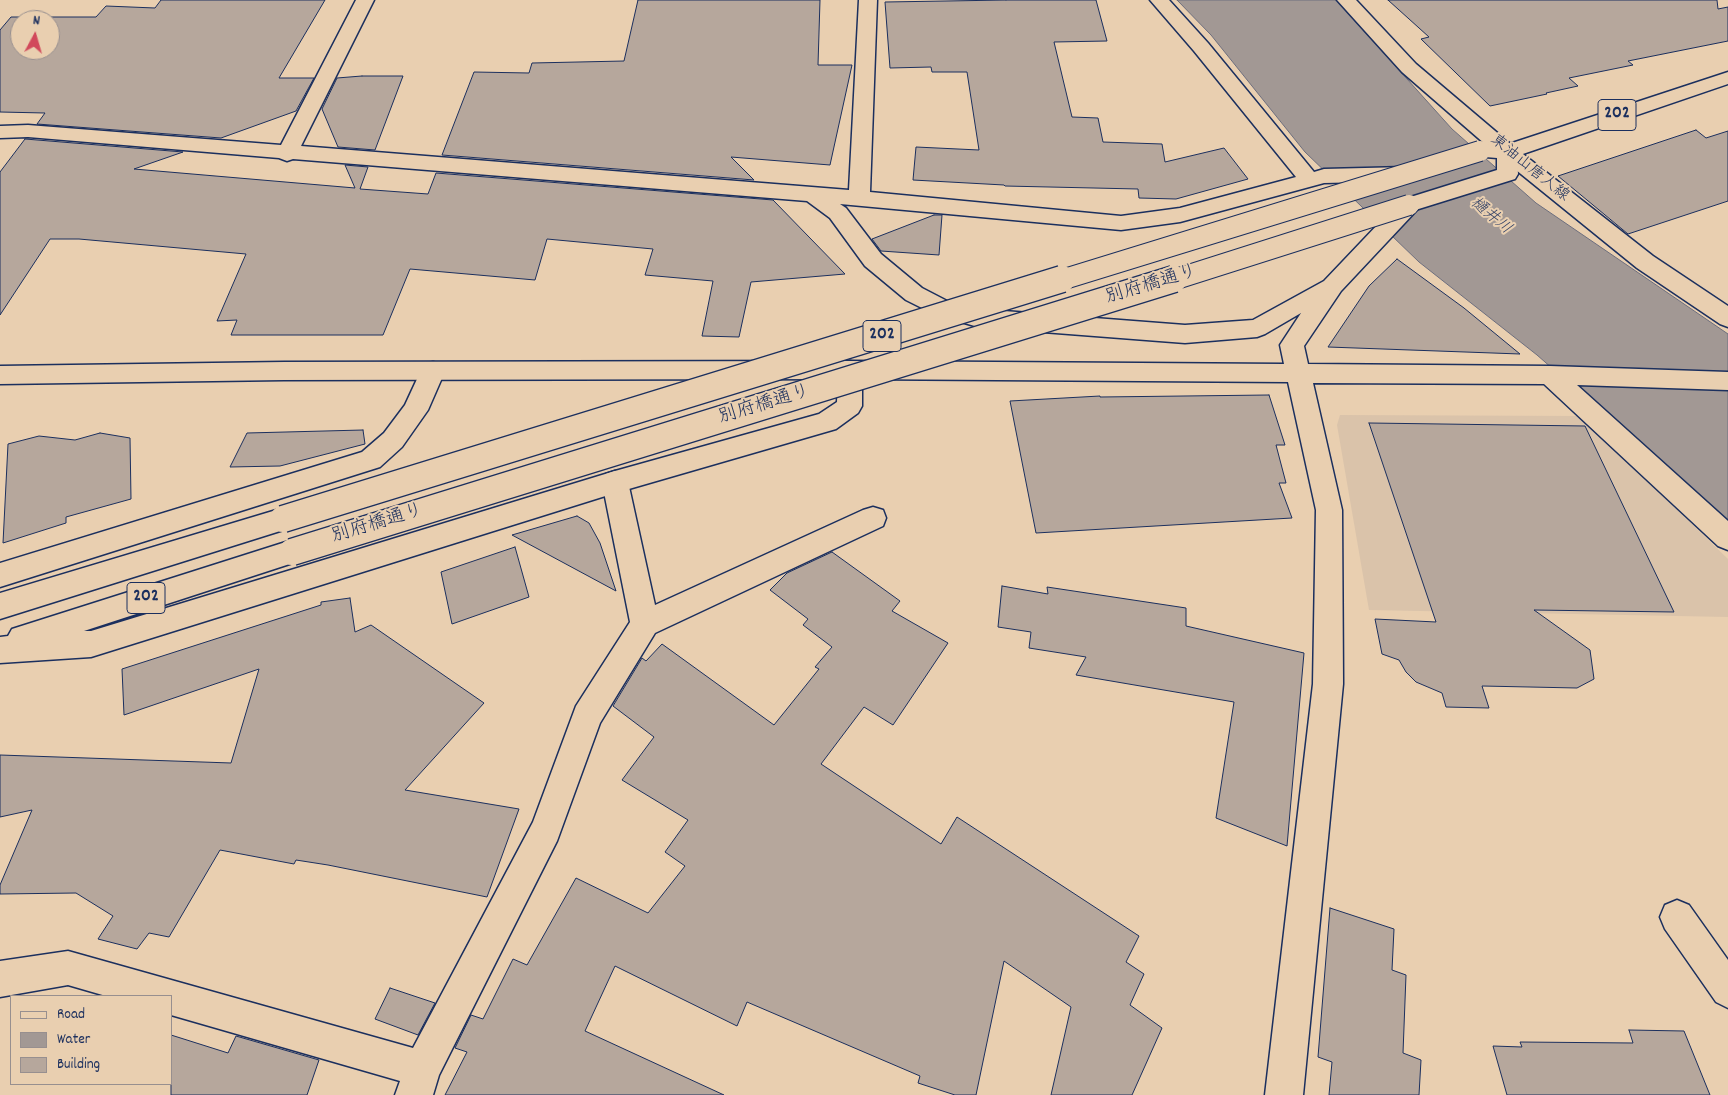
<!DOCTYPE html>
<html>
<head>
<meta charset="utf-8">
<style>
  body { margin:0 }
  #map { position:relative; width:1728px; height:1095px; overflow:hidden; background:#e9cfb0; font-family:Dekko,sans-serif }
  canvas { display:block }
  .legend { position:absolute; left:10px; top:995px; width:162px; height:90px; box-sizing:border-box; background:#e9cfb0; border:1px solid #978f8f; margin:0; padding:6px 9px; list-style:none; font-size:15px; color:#1b2f5e }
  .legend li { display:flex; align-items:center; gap:10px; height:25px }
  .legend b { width:25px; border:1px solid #978f8f }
  .north { position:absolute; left:10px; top:10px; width:50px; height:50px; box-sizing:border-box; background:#e9cfb0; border:1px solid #978f8f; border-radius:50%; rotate:6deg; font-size:14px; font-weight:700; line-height:20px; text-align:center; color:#1b2f5e }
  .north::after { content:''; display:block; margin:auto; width:18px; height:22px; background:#d1495b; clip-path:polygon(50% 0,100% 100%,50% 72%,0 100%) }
</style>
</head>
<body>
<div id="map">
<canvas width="1728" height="1095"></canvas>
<ul class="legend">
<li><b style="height:6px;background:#e9cfb0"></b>Road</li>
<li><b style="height:14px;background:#a29894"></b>Water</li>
<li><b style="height:14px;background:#b6a79c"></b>Building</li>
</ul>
<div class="north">N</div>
</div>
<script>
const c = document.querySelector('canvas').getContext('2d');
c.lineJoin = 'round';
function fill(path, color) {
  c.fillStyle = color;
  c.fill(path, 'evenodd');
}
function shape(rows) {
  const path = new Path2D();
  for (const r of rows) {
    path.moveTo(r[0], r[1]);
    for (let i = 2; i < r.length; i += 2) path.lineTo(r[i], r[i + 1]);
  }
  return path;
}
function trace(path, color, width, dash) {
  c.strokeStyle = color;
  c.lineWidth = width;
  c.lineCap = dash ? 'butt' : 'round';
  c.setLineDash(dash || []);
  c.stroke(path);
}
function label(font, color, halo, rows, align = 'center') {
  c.font = font + ' Dekko,"Klee One",sans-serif';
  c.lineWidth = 4;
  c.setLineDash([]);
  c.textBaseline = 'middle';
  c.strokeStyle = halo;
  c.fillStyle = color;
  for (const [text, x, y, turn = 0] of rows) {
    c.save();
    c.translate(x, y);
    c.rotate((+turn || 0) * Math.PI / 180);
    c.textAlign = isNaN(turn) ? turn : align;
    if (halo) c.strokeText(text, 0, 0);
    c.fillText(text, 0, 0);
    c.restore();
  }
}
fill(shape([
  [1340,415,1580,416,1728,559,1728,617,1369,610,1337,425]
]), '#dac3aa');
const water = shape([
  [1177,0,1336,0,1452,129,1536,203,1728,334,1728,522,1537,355,1419,262,1305,152,1211,35,1177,0]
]);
fill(water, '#a29894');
trace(water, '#6c6e7e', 1);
const building = shape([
  [161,0,325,0,279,78,314,78,296,111,221,138,37,124,45,113,0,112,0,30,11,17,96,17,106,6,155,8,161,0],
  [20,20,50,20,50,50,20,50,20,20],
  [638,0,820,0,818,65,852,65,830,165,731,157,754,180,442,155,474,72,529,73,532,63,624,61,638,0],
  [1006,0,1096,0,1107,41,1054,42,1072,117,1098,118,1103,142,1162,144,1165,162,1224,148,1248,179,1176,199,1139,198,1138,189,1005,186,1004,185,913,180,916,147,979,150,967,72,932,72,931,67,890,68,885,2,1006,0],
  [1388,0,1717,0,1718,9,1728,7,1728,41,1628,61,1633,65,1569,78,1578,86,1546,93,1547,94,1490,106,1421,39,1429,37,1388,0],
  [362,76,403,76,375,150,338,147,322,109,337,78,362,76],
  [1696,130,1706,138,1728,131,1728,201,1628,234,1558,176,1696,130],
  [25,139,183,152,134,169,355,188,345,165,368,167,360,189,428,194,436,173,773,200,845,274,751,282,739,337,702,336,713,281,645,275,653,249,547,239,535,280,410,269,383,335,231,335,237,320,217,321,246,254,79,239,50,239,0,315,0,172,25,139],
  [934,215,942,215,939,255,881,251,872,239,934,215],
  [1397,259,1464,308,1520,354,1328,347,1369,286,1397,259],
  [1269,395,1285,445,1276,445,1286,483,1279,483,1292,518,1036,533,1010,401,1100,396,1100,397,1269,395],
  [1369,423,1585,426,1674,612,1534,610,1590,650,1594,679,1577,688,1482,686,1489,708,1446,707,1442,693,1416,682,1406,672,1399,660,1382,654,1375,619,1436,622,1369,423],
  [363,430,365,444,280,466,230,467,247,433,363,430],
  [100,433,130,438,131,499,66,517,66,523,3,543,8,444,39,436,75,440,100,433],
  [577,516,589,523,600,543,616,591,512,535,577,516],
  [515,547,529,597,452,624,441,572,515,547],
  [832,552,900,601,892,611,948,643,893,725,864,707,821,764,941,844,957,817,1139,936,1126,962,1144,974,1130,1005,1162,1028,1132,1095,1051,1095,1071,1007,1004,961,976,1095,955,1095,918,1083,920,1076,747,1002,737,1026,615,966,585,1031,724,1095,445,1095,467,1052,455,1048,471,1015,483,1019,513,959,527,965,576,878,648,913,685,866,665,852,688,820,622,780,654,737,613,706,642,658,646,661,662,644,774,725,819,669,815,667,832,647,803,625,808,619,770,590,787,573,832,552],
  [1002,586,1048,594,1047,587,1186,608,1186,626,1304,653,1287,846,1216,818,1234,702,1076,675,1086,657,1029,648,1031,632,998,627,1002,586],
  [350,598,355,632,371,625,484,703,405,790,519,809,487,897,328,865,296,860,294,864,220,850,169,937,149,933,137,949,98,939,113,916,76,893,0,894,0,885,32,810,0,817,0,755,231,763,259,669,124,715,122,669,321,605,321,602,350,598],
  [1330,908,1394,929,1392,970,1406,975,1403,1053,1421,1060,1419,1095,1329,1095,1332,1062,1318,1057,1330,908],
  [390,988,435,1003,418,1035,375,1019,390,988],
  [1629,1030,1684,1031,1710,1095,1507,1095,1493,1046,1522,1047,1520,1042,1633,1043,1629,1030],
  [171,1035,228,1053,236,1036,319,1060,307,1095,171,1095,171,1035]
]);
fill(building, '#b6a79c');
trace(building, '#1b2f5e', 1);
const minor = shape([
  [356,0,374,0,301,146,849,190,859,0,877,0,870,192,1121,216,1180,208,1296,177,1194,51,1150,0,1169,0,1208,43,1314,172,1324,169,1406,167,1413,169,1416,174,1413,179,1406,181,1324,183,1180,222,1121,230,840,204,846,208,881,254,922,288,949,302,978,309,1185,325,1253,320,1324,281,1401,200,1409,198,1417,200,1420,205,1417,210,1341,291,1304,346,1308,364,1550,366,1728,372,1728,390,1577,385,1728,521,1728,550,1718,546,1544,384,1313,383,1342,510,1343,684,1303,1095,1265,1095,1313,684,1316,510,1288,382,850,379,284,380,0,384,0,366,284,362,850,361,1284,364,1280,345,1301,313,1265,334,1257,337,1185,343,978,327,934,314,906,300,865,266,830,218,807,201,293,159,287,161,279,158,28,137,0,138,0,126,28,125,281,145,356,0],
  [615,471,624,474,628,482,655,605,863,510,873,507,883,510,886,518,883,526,655,633,600,723,557,841,439,1075,433,1095,395,1095,400,1081,171,1015,171,996,106,996,68,985,0,997,0,961,68,951,413,1048,533,822,576,706,630,622,602,482,606,474,615,471],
  [1677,900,1689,905,1728,960,1728,1008,1716,1002,1665,929,1660,917,1665,905,1677,900]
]);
const major = shape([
  [1337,0,1356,0,1416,64,1514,147,1653,256,1728,306,1728,327,1720,324,1637,268,1500,157,1402,72,1337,0]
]);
const highway = shape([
  [1728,72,1728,84,1517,156,1518,174,1515,179,1409,212,1401,210,1398,205,1401,200,1497,170,1497,158,1473,156,1470,151,1473,146,1480,144,1506,145,1728,72],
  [850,361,859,363,862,370,862,406,858,413,836,429,615,493,91,657,0,663,0,637,8,636,12,629,292,540,302,544,306,552,302,560,84,631,91,631,615,471,819,414,837,402,838,370,841,363,850,361],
  [433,362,442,364,445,371,428,410,402,447,380,467,0,587,0,563,362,452,384,433,405,405,424,364,433,362],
  [283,508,293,511,296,519,293,527,0,619,0,593,283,508]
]);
trace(minor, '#1b2f5e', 3);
trace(major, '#1b2f5e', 3);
trace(highway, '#1b2f5e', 3);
fill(minor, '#e9cfb0');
fill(major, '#e9cfb0');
fill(highway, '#e9cfb0');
const highwayBridgeFar1 = shape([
  [1058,281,1480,151],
  [1170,281,1409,205]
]);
const highwayBridge = shape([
  [283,519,1062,279],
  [292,552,1174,279]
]);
trace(highwayBridgeFar1, '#1b2f5e', 22, []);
trace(highwayBridge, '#1b2f5e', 29, []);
trace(highwayBridgeFar1, '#e9cfb0', 20);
trace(highwayBridge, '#e9cfb0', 26);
label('16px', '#1b2f5e', '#e9cfb0', [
  ["東油山唐人線",1529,169,39]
]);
label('italic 16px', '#2f3f66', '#e9cfb0', [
  ["樋井川",1490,217,40]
]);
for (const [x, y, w] of [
  [1617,115,38],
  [882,336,38],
  [146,598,38]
]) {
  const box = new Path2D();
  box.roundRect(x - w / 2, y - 15.5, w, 31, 4);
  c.fillStyle = '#e9cfb0';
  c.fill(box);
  trace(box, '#1b2f5e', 1);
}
label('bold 18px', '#1b2f5e', null, [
  ["202",1617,115],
  ["202",882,336],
  ["202",146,598]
]);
label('19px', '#1b2f5e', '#e9cfb0', [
  ["別府橋通り",1152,286,-17],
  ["別府橋通り",765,406,-17],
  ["別府橋通り",378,525,-17]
]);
</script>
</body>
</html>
